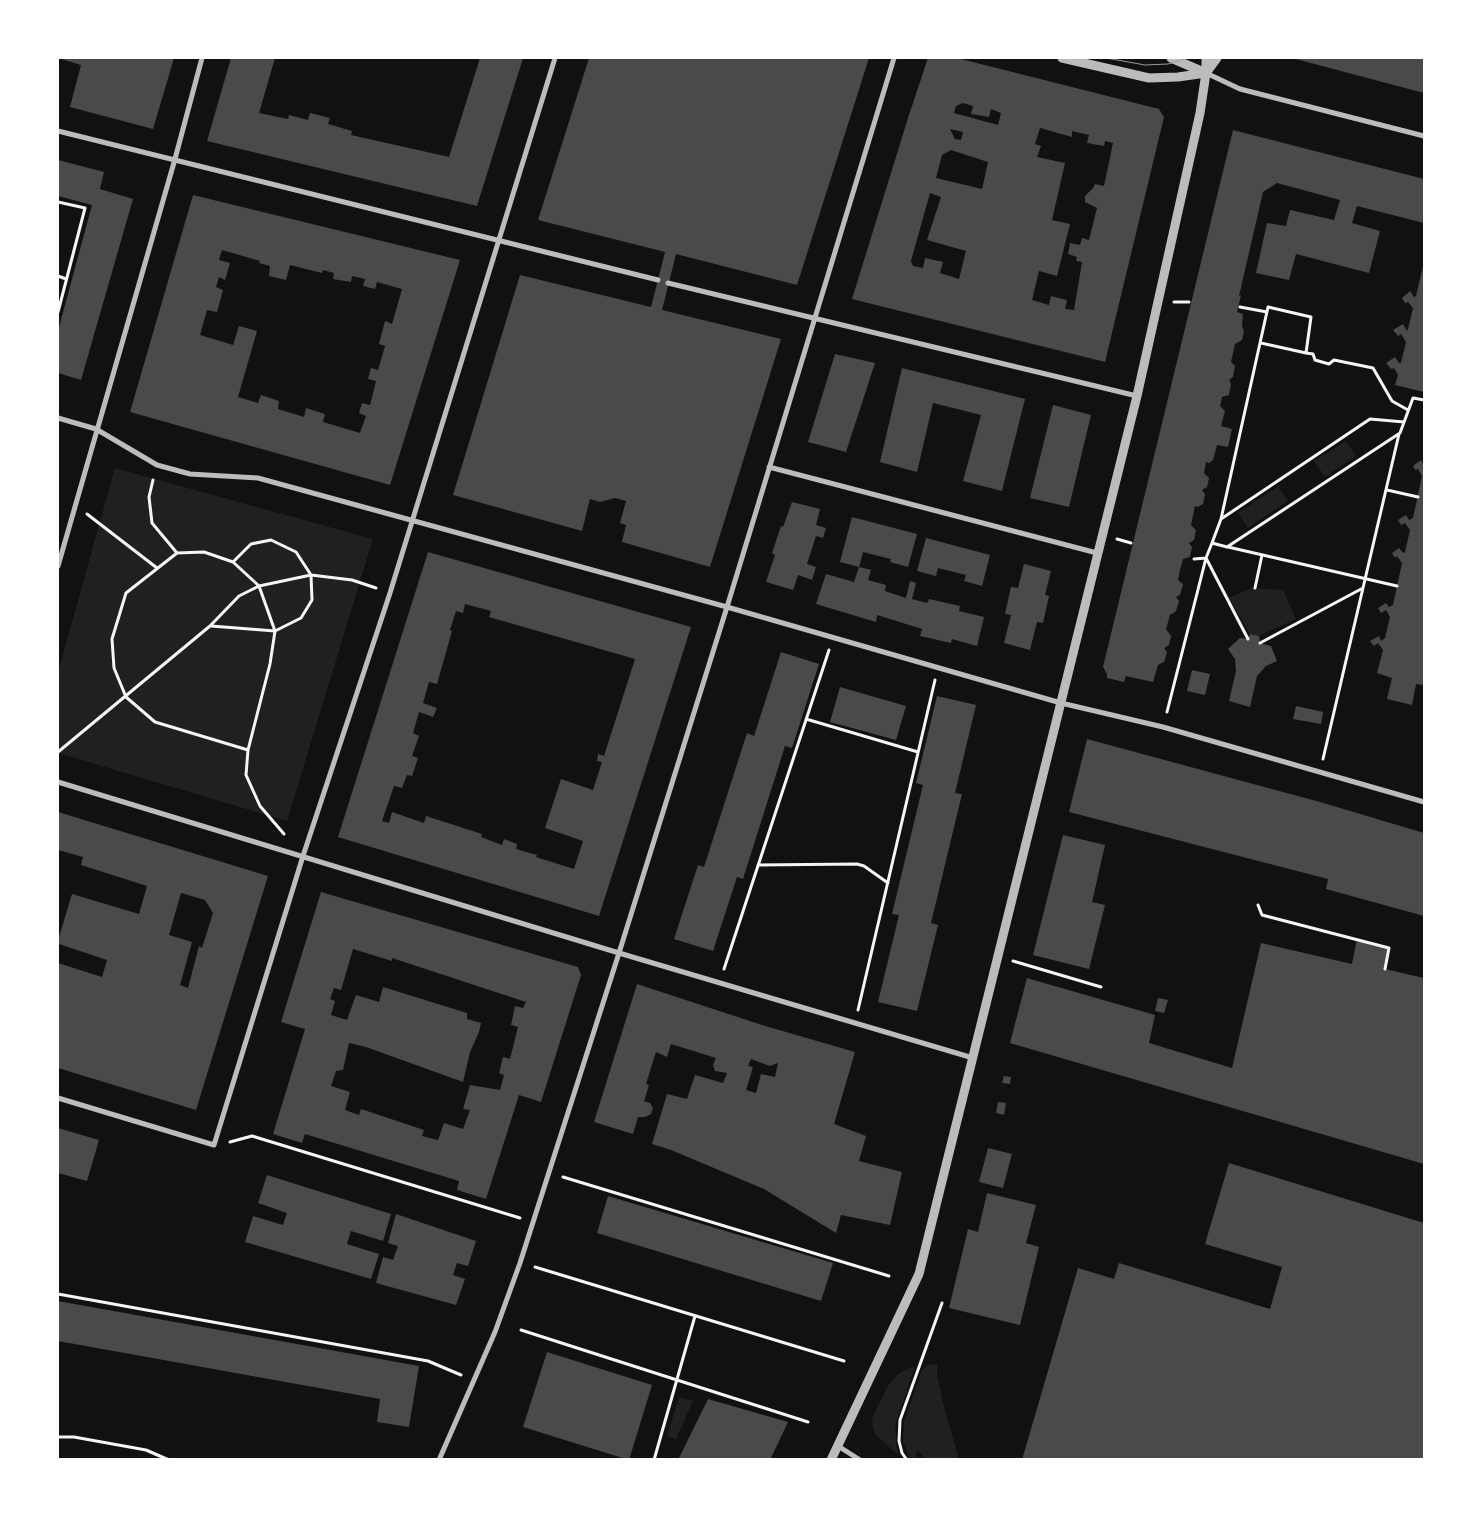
<!DOCTYPE html>
<html>
<head>
<meta charset="utf-8">
<style>
  body { margin:0 }
  #map { position:relative; width:1482px; height:1517px; overflow:hidden; background:#111; font-family:"Sofia Sans Condensed",sans-serif }
  canvas { display:block }
  .frame { position:absolute; inset:0; border:59px solid #fff; pointer-events:none }
</style>
</head>
<body>
<div id="map">
<canvas width="1482" height="1517"></canvas>
<div class="frame"></div>
</div>
<script>
const c = document.querySelector('canvas').getContext('2d');
c.lineJoin = 'round';
function fill(path, color) {
  c.fillStyle = color;
  c.fill(path, 'evenodd');
}
function shape(rows) {
  const path = new Path2D();
  for (const r of rows) {
    path.moveTo(r[0], r[1]);
    for (let i = 2; i < r.length; i += 2) path.lineTo(r[i], r[i + 1]);
  }
  return path;
}
function trace(path, color, width, dash) {
  c.strokeStyle = color;
  c.lineWidth = width;
  c.lineCap = dash ? 'butt' : 'round';
  c.setLineDash(dash || []);
  c.stroke(path);
}
fill(shape([
  [1346,441,1356,456,1325,477,1314,461],
  [115,468,373,539,287,821,58,753,58,672],
  [1278,486,1288,501,1248,528,1238,513],
  [1252,588,1283,590,1296,619,1259,636,1250,634,1229,598],
  [937,1364,937,1375,944,1407,959,1459,925,1459,917,1449,916,1459,910,1459,903,1441,904,1422,922,1370,928,1365],
  [912,1367,915,1367,897,1419,895,1429,898,1455,876,1435,873,1428,872,1418,888,1386,898,1374],
  [679,1397,693,1401,676,1439,667,1436]
]), '#202020');
fill(shape([
  [58,58,174,58,153,129,70,107,81,65],
  [231,58,275,58,259,113,288,119,289,115,308,120,310,113,330,118,328,124,352,131,351,135,449,157,480,58,523,58,477,206,207,141],
  [589,58,869,58,797,285,676,254,662,310,781,339,710,567,622,542,626,525,620,523,626,501,615,498,600,502,590,499,582,531,453,495,520,275,651,307,665,252,538,220],
  [928,58,957,58,1159,109,1164,117,1105,362,852,299,908,118],
  [963,103,973,106,971,114,989,117,991,109,1001,113,998,125,954,113,956,106],
  [1040,128,1072,137,1072,131,1089,135,1087,143,1104,146,1105,141,1113,143,1104,186,1095,184,1093,188,1085,196,1085,202,1097,208,1089,240,1082,238,1080,245,1070,243,1068,254,1077,257,1076,261,1082,262,1074,310,1065,309,1067,300,1051,296,1049,305,1032,300,1039,271,1057,276,1070,224,1052,220,1065,163,1037,157,1041,146,1035,144],
  [950,129,963,132,961,140,955,139],
  [951,150,988,162,982,189,936,178,942,155],
  [930,193,941,197,927,240,966,251,959,279,940,273,943,262,925,258,923,268,913,266,911,261],
  [1292,58,1424,58,1424,93,1341,71],
  [1233,130,1424,179,1424,223,1357,206,1352,223,1380,231,1369,273,1296,254,1289,280,1256,273,1267,223,1286,226,1290,210,1334,220,1340,200,1277,183,1263,192,1239,296,1241,295,1237,312,1243,314,1242,326,1244,331,1242,340,1235,344,1231,362,1235,366,1233,377,1229,380,1231,384,1229,395,1222,397,1220,406,1225,411,1221,426,1232,429,1228,447,1217,445,1213,460,1209,463,1206,462,1204,473,1209,478,1207,487,1202,490,1205,494,1203,504,1198,507,1195,506,1191,525,1196,530,1194,540,1189,543,1192,547,1190,557,1183,559,1180,570,1178,580,1183,584,1180,595,1176,597,1179,601,1176,611,1172,614,1170,614,1168,622,1166,629,1171,636,1169,645,1164,648,1167,652,1164,662,1158,665,1153,682,1126,676,1124,682,1107,678,1107,674,1103,667],
  [58,160,104,172,100,189,133,199,81,380,58,373,58,331,92,205,58,196],
  [193,195,460,260,390,485,130,412],
  [222,250,260,261,259,263,270,266,269,276,286,280,290,265,322,273,323,270,334,273,333,279,351,282,352,276,365,279,363,286,375,289,377,282,402,289,392,324,385,321,379,344,385,346,378,370,371,368,368,379,376,381,370,405,362,403,359,413,366,416,360,433,323,422,325,414,306,408,304,417,278,409,279,401,261,395,258,403,238,397,257,331,239,326,233,345,200,335,207,310,217,312,223,290,216,287,219,277,225,280,230,263,219,260],
  [1424,262,1424,392,1395,385,1398,375,1394,368,1391,369,1386,363,1395,357,1399,363,1401,363,1406,342,1401,334,1398,336,1393,330,1403,324,1407,331,1408,329,1413,308,1408,302,1405,303,1402,298,1410,291,1414,297,1416,296],
  [835,354,875,363,846,452,808,442],
  [902,368,1025,399,1002,491,963,481,981,415,933,403,917,472,880,462],
  [1053,405,1091,415,1069,507,1030,498],
  [1421,460,1424,466,1424,685,1416,684,1412,705,1387,699,1392,678,1377,673,1383,650,1378,643,1374,646,1370,641,1379,636,1381,641,1385,638,1390,617,1386,610,1381,613,1378,608,1386,603,1389,607,1393,605,1402,563,1397,556,1395,558,1392,553,1399,548,1403,553,1405,552,1410,530,1405,523,1401,525,1398,520,1406,515,1409,520,1413,518,1422,476,1418,469,1415,470,1413,466],
  [792,502,820,509,816,525,826,528,823,538,816,536,807,564,816,567,812,580,798,575,793,590,766,582,775,555,772,553,781,526,783,527],
  [852,517,917,534,908,567,890,562,891,559,863,552,859,567,871,570,868,580,886,585,885,591,906,598,910,581,916,583,912,599,927,603,929,599,960,606,959,611,984,617,977,646,952,639,951,643,920,636,922,629,877,615,876,622,816,604,826,574,854,582,859,567,840,562],
  [926,538,990,555,982,586,964,581,966,575,938,568,936,576,917,571],
  [428,552,691,627,599,916,338,837],
  [465,604,491,611,489,617,635,659,604,756,598,754,597,761,602,762,593,790,561,779,545,828,583,841,574,869,536,857,537,855,516,849,517,844,504,839,502,845,481,837,482,834,426,816,424,823,392,812,389,823,382,821,394,786,402,788,407,775,412,776,418,758,412,756,419,736,413,733,419,712,433,717,437,708,423,703,429,682,437,684,452,631,450,630,456,611,463,613],
  [1024,564,1051,571,1045,595,1049,596,1043,623,1037,622,1030,650,1004,643,1011,615,1005,614,1011,587,1018,588],
  [1250,634,1259,636,1260,643,1271,646,1277,661,1266,666,1257,676,1250,707,1229,701,1236,671,1235,659,1228,649,1240,638,1248,639],
  [781,652,819,664,792,748,785,746,743,879,737,877,713,951,674,939,698,865,704,867,747,733,754,736],
  [1192,670,1210,674,1205,695,1187,691],
  [840,687,906,706,896,740,830,722],
  [937,696,976,705,955,793,962,794,931,923,938,925,917,1011,878,1002,899,915,892,914,923,785,916,783],
  [1296,706,1323,712,1321,724,1293,719],
  [1087,739,1320,802,1424,833,1424,916,1326,889,1328,879,1069,812],
  [58,812,268,876,196,1110,58,1068,58,963,102,977,107,960,59,944,59,937,72,894,139,914,147,886,81,865,83,857,58,850],
  [181,893,205,900,213,913,202,948,199,946,188,988,180,985,192,942,169,935],
  [1063,835,1105,845,1092,902,1105,905,1089,969,1033,955],
  [321,892,578,967,581,975,541,1102,519,1095,486,1199,457,1190,459,1181,305,1134,302,1143,273,1134,305,1029,281,1022],
  [353,949,392,961,392,958,526,1002,523,1008,515,1006,511,1025,518,1027,510,1059,503,1057,499,1073,504,1075,500,1090,470,1085,463,1109,470,1110,463,1129,444,1123,438,1140,422,1136,424,1130,361,1109,359,1115,345,1110,350,1092,331,1086,336,1071,343,1070,349,1043,366,1047,463,1082,470,1052,479,1032,481,1023,467,1019,467,1013,383,987,379,1002,356,995,347,1020,331,1015,335,1001,330,999,334,988,341,990],
  [1357,939,1389,948,1385,969,1424,978,1424,1164,1010,1043,1027,978,1155,1015,1149,1043,1232,1068,1261,943,1352,964],
  [637,984,762,1025,855,1052,834,1124,866,1136,859,1161,902,1172,890,1225,841,1215,836,1233,764,1189,671,1150,652,1144,667,1094,687,1099,695,1075,723,1083,727,1073,715,1071,713,1065,716,1058,671,1044,667,1057,656,1052,646,1084,649,1085,644,1101,650,1103,653,1108,651,1114,645,1117,638,1117,633,1134,594,1122],
  [751,1059,770,1066,778,1063,775,1077,761,1074,756,1093,746,1090,753,1067,748,1066],
  [1158,998,1168,1000,1164,1013,1155,1011],
  [1004,1076,1011,1077,1010,1084,1002,1083],
  [998,1102,1006,1103,1004,1115,996,1113],
  [58,1128,99,1140,87,1181,58,1173],
  [988,1148,1012,1154,1003,1188,979,1182],
  [1229,1163,1424,1223,1424,1460,1022,1460,1078,1268,1114,1279,1119,1263,1270,1309,1282,1267,1205,1244],
  [267,1175,391,1214,383,1241,351,1231,347,1244,379,1254,371,1279,245,1242,253,1216,283,1225,287,1213,258,1203],
  [987,1193,1036,1205,1026,1243,1039,1247,1020,1325,949,1308,968,1229,978,1232],
  [608,1196,833,1263,821,1301,597,1233],
  [396,1214,476,1241,468,1266,457,1263,453,1275,465,1279,456,1305,376,1283,383,1257,393,1260,398,1246,388,1243],
  [58,1301,419,1366,409,1427,377,1422,380,1399,58,1341],
  [547,1352,652,1385,629,1460,523,1427],
  [708,1399,788,1422,770,1460,678,1460]
]), '#4a4a4a');
trace(shape([
  [58,202,85,208,58,312],
  [58,276,66,279],
  [1174,302,1189,302],
  [1240,307,1267,312],
  [1261,343,1306,353],
  [153,480,149,497,152,523,177,553],
  [1387,490,1418,497],
  [87,514,157,568],
  [1221,519,1370,419,1404,422],
  [1117,539,1131,543],
  [1212,543,1221,519,1268,307,1311,317,1306,353,1313,354,1315,360,1329,364,1334,360,1373,368,1392,401,1408,410],
  [1228,547,1397,586],
  [1194,559,1206,558,1248,639],
  [1255,588,1262,555],
  [211,626,275,631,301,618,312,600,311,575,296,552,271,540,251,544,233,562],
  [1260,643,1363,588],
  [1167,712,1206,558,1212,543,1227,547,1400,433,1413,398,1424,400],
  [806,719,918,752],
  [248,750,155,722,126,697,114,668,112,639,126,593,177,553,204,552,233,562,259,586,275,631,270,664,248,750,246,775,260,806,284,834],
  [58,752,210,626,239,596,259,586,311,575,352,580,376,588],
  [1323,759,1399,434],
  [758,865,857,864,864,866,888,883],
  [1258,905,1262,915,1389,948,1385,969],
  [1013,961,1101,987],
  [724,969,829,650],
  [858,1010,935,680],
  [230,1142,252,1136,520,1218],
  [563,1177,889,1276],
  [535,1267,844,1361],
  [58,1294,428,1361,461,1375],
  [521,1330,808,1422],
  [58,1437,74,1437,146,1450,169,1460],
  [654,1460,695,1316],
  [907,1460,902,1453,899,1441,900,1420,942,1303]
]), '#f5f5f5', 3);
trace(shape([
  [1206,73,1240,89,1424,136],
  [58,131,658,280],
  [668,283,1137,396],
  [58,418,96,429,157,465,190,474,258,478,727,607,1061,703,1163,727,1424,802],
  [769,467,1097,553],
  [58,566,175,159,202,58],
  [58,782,619,953,973,1058],
  [58,1098,214,1145,303,856,390,593,555,58],
  [838,1446,860,1460],
  [439,1460,495,1332,520,1263,619,953,727,607,894,58]
]), '#bcbcbc', 5);
trace(shape([
  [1062,58,1149,78,1178,77,1206,73],
  [1171,58,1206,73],
  [1206,73,1217,58],
  [831,1460,919,1274,1137,396,1200,113,1206,73,1206,58]
]), '#bcbcbc', 9);
trace(shape([
  [1106,58,1145,65,1168,64,1188,58]
]), '#9a9a9a', 1);
</script>
</body>
</html>
